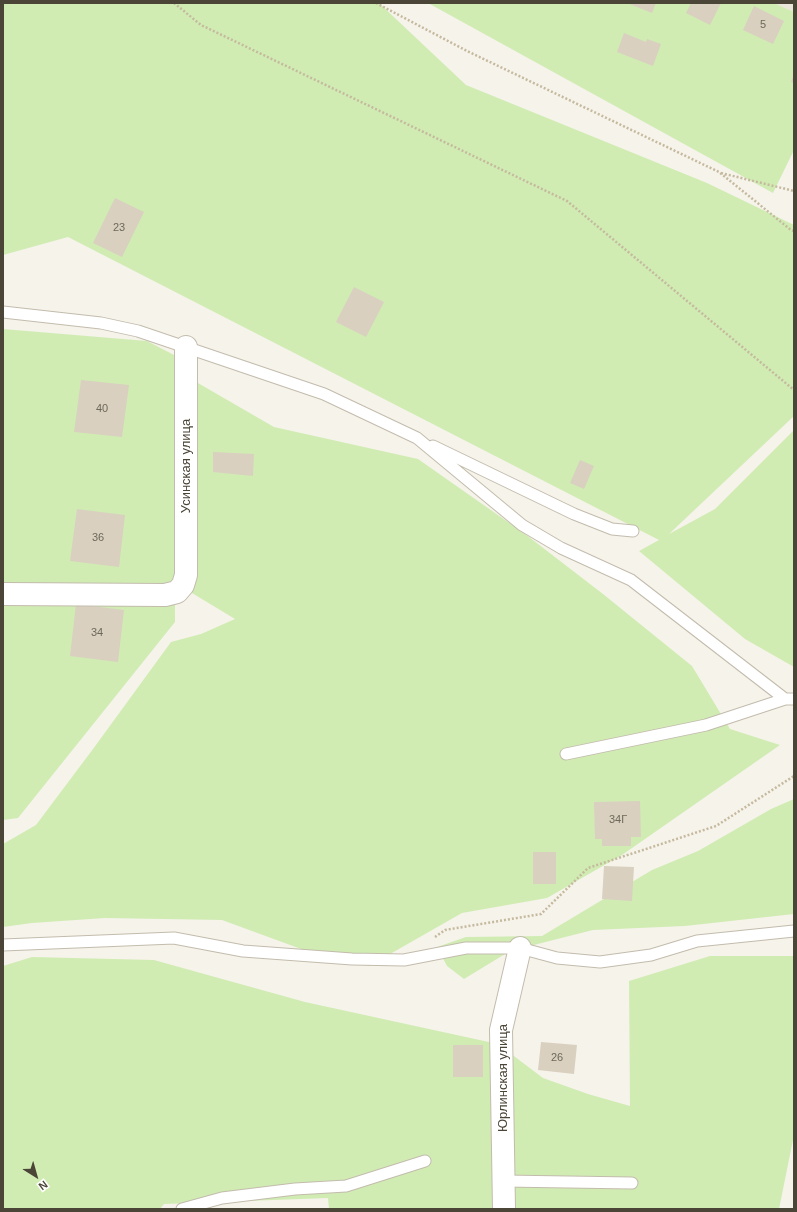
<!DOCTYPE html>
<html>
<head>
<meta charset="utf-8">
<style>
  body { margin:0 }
  #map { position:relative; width:797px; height:1212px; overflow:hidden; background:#f6f3eb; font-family:Helvetica,sans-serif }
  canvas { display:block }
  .frame { position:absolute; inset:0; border:4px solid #4b4538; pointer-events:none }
  .north { position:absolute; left:16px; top:1156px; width:40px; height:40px; -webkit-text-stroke:3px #fff; paint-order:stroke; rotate:143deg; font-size:11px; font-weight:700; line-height:16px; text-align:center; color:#4b4538 }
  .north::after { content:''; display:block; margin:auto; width:14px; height:18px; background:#4b4538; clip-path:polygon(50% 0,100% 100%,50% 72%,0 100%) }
</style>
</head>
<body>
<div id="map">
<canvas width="797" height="1212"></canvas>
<div class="frame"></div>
<div class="north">N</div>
</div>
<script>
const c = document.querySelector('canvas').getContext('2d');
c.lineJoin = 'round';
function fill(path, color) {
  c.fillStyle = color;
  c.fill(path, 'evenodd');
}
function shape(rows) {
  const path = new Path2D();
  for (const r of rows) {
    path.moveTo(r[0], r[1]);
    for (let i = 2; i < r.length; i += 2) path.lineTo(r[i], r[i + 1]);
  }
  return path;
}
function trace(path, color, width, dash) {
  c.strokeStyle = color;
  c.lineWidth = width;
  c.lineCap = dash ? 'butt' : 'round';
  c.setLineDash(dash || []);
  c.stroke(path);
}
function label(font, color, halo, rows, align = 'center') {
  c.font = font + ' Helvetica,sans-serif';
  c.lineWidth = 3.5;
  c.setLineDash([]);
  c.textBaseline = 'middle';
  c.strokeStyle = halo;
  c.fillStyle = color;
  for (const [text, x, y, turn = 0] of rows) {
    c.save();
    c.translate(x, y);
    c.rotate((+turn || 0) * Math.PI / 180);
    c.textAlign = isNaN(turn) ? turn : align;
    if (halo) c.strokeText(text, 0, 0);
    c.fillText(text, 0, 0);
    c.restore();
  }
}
fill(shape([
  [774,3,794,3,794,12]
]), '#eae6d9');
fill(shape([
  [3,3,379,3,466,85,707,183,794,225,794,416,669,534,715,509,794,430,794,667,745,639,639,551,659,540,68,237,3,255],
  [428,3,774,3,794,12,794,150,773,193],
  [3,329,147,341,176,356,191,379,274,427,418,459,525,534,603,594,692,666,730,729,780,745,622,855,547,898,462,913,369,966,331,960,222,920,105,918,32,923,3,927,3,844,36,825,93,749,171,642,201,634,235,619,182,587,175,552,175,622,18,818,3,820],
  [794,799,794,914,685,926,593,930,510,951,464,979,447,966,437,947,466,937,542,936,652,870,698,851,771,809],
  [710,956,794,956,794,1135,779,1209,329,1209,328,1198,164,1204,160,1209,3,1209,3,966,32,957,154,960,305,1002,498,1044,543,1078,588,1094,630,1106,629,981]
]), '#d0ecb3');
fill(shape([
  [627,3,656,3,652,13],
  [691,3,721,3,710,25,686,13],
  [754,6,784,21,773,44,743,30],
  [624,33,646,42,647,39,661,44,653,66,617,52],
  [794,74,794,83,791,82],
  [115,198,144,212,122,257,93,243],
  [354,287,384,302,366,337,336,322],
  [81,380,129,385,122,437,74,432],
  [213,452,254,454,253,476,213,472],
  [580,460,594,466,584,489,570,483],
  [77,509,125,515,119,567,70,561],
  [76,604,124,610,118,662,70,656],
  [640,801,641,837,631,837,631,846,602,846,602,839,595,839,594,802],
  [533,852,556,852,556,884,533,884],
  [604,866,634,867,632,901,602,899],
  [541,1042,577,1045,574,1074,538,1070],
  [453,1045,483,1045,483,1077,453,1077]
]), '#d9d0c0');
const service = shape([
  [3,312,101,323,138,331,324,394,417,438,522,525,561,548,631,580,785,699,794,699],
  [433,446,574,514,612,529,633,531],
  [566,754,706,725,785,699],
  [3,945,174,938,243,951,352,959,404,960,466,948,520,948,557,958,600,962,651,955,697,941,794,931],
  [504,1181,632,1183],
  [182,1209,222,1198,295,1189,346,1186,425,1161]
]);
const minor = shape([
  [3,594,165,595,177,592,183,585,186,575,186,347],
  [504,1209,501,1030,520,948]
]);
trace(service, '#c3bcad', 13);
trace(minor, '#c3bcad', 24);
trace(shape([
  [174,3,201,25,567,201,794,390],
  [376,3,467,51,719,172,791,230,794,231],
  [721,173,794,191],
  [435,937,445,930,541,914,588,868,716,826,794,776]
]), '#c5b99e', 2.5, [2, 2]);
trace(service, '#fff', 11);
trace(minor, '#fff', 22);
label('11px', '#6e685a', null, [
  ["5",763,25],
  ["23",119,228],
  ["40",102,409],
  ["36",98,538],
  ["34",97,633],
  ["34Г",618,820],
  ["26",557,1058]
]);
label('13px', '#4b4538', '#fff', [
  ["Усинская улица",186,466,-90],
  ["Юрлинская улица",503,1078,-90]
]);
</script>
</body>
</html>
